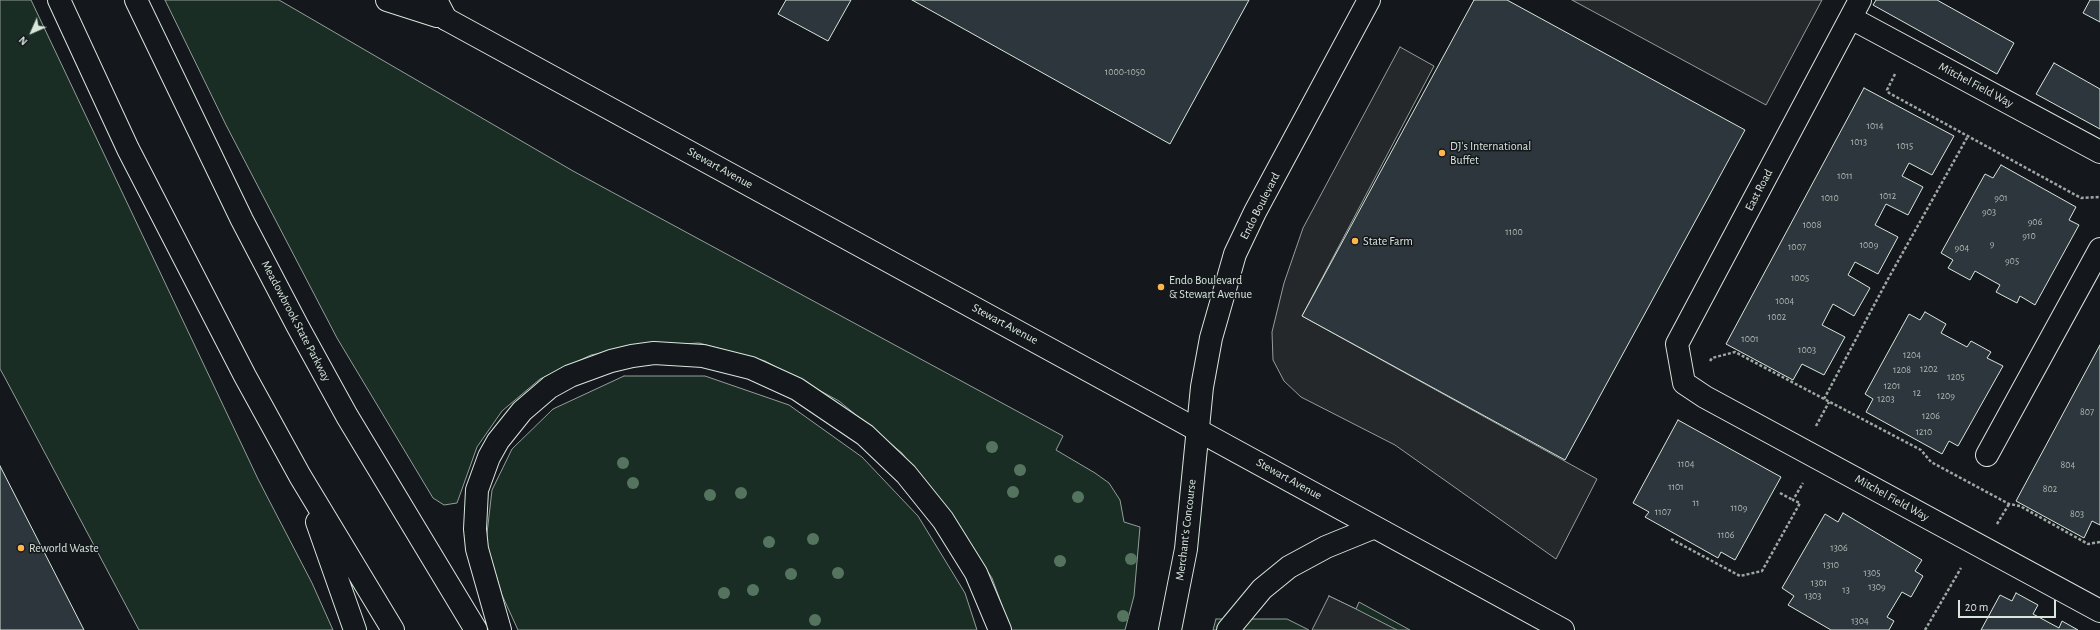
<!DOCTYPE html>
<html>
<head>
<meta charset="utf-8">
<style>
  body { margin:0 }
  #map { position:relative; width:2100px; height:630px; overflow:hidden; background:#14181c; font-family:"Alegreya Sans",sans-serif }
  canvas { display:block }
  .north { position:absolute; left:12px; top:12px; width:40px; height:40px; -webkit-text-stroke:3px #14181c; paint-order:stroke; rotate:225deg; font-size:11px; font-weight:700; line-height:16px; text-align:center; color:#d8e6dc }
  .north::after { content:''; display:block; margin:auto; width:14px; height:18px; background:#d8e6dc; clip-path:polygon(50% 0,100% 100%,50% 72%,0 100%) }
  .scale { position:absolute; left:1958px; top:600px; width:98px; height:18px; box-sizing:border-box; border:2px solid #d8e6dc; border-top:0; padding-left:5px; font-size:12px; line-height:14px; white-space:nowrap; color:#d8e6dc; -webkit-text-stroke:3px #14181c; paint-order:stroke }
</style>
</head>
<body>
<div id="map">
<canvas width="2100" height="630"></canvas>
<div class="north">N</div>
<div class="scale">20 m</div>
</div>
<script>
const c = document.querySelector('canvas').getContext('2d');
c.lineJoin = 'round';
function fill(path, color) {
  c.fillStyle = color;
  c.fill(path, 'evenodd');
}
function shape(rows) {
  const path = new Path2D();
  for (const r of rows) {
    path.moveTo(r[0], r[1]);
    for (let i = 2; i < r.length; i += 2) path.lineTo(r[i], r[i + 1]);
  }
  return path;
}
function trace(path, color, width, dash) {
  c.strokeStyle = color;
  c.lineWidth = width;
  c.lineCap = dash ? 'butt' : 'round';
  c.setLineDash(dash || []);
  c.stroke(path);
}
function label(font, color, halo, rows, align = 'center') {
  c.font = font + ' "Alegreya Sans",sans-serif';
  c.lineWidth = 3;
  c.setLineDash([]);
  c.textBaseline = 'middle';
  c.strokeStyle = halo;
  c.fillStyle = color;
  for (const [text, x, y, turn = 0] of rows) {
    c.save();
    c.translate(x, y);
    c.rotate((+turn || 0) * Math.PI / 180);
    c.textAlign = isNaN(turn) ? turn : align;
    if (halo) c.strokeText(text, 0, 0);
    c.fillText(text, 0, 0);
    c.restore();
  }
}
const green = shape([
  [0,0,31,0,258,479,312,583,333,630,139,630,4,376,0,369,0,0],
  [165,0,279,0,573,171,1063,436,1056,450,1095,473,1109,483,1120,500,1124,522,1140,527,1134,596,1125,630,1011,630,992,578,953,520,902,453,839,401,765,361,699,343,633,347,591,355,540,379,502,411,477,447,457,503,444,505,433,498,337,338,226,125,165,0],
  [624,376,705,376,789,405,862,457,918,516,965,593,977,630,518,630,502,595,486,542,492,490,512,449,553,409,624,376],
  [1329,596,1356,609,1359,602,1410,630,1355,630,1329,596],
  [1216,619,1287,619,1309,630,1213,630,1216,619]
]);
fill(green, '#1a2d24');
trace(green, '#939e99', 1);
const parking = shape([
  [1572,0,1822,0,1766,105,1572,0],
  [1400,47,1434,66,1302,316,1597,479,1556,559,1395,445,1301,397,1284,381,1273,360,1272,332,1284,283,1303,228,1400,47],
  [1329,596,1356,609,1397,630,1312,630,1329,596]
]);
fill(parking, '#24282b');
trace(parking, '#939e99', 1);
const building = shape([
  [786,0,851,0,828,41,778,14,786,0],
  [912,0,1249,0,1170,144,912,0],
  [1474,0,1507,0,1745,130,1565,460,1302,316,1474,0],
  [1876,0,1937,0,2014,43,1997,74,1873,5,1876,0],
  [2090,0,2100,0,2100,22,2083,13,2090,0],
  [2054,63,2100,89,2100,129,2036,94,2054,63],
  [1864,88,1954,136,1932,175,1909,163,1902,176,1923,187,1908,215,1886,204,1875,225,1898,237,1878,274,1855,262,1848,275,1870,288,1854,316,1833,304,1822,325,1845,337,1824,375,1802,364,1793,380,1726,344,1864,88],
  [2001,165,2076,207,2069,220,2079,225,2035,305,2020,296,2017,303,1996,292,2000,285,1975,271,1970,280,1948,268,1953,260,1941,253,1985,174,1993,178,2001,165],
  [1925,312,1946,324,1941,333,1967,347,1971,341,1991,352,1987,358,2003,366,1958,446,1949,441,1942,454,1866,412,1873,399,1865,394,1909,314,1920,320,1925,312],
  [2100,345,2100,525,2092,521,2084,538,2016,501,2100,345],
  [1678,420,1781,477,1735,560,1721,552,1718,558,1645,517,1649,512,1633,503,1678,420],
  [0,466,84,630,0,630,0,466],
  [1843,513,1922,560,1915,571,1923,576,1911,597,1902,592,1887,617,1894,621,1889,630,1831,630,1788,605,1794,596,1782,588,1825,514,1838,522,1843,513],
  [2016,593,2038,605,2033,614,2059,628,2062,621,2078,630,1981,630,2000,595,2012,601,2016,593]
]);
fill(building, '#2c363c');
trace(building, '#d8e6dc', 1);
const minor = shape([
  [1860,0,1677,344,1684,383,1705,397,2100,611],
  [1851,18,2100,152],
  [1987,455,2100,249]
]);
const tertiary = shape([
  [1170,630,1186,549,1202,387,1211,338,1235,254,1255,212,1369,0]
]);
const secondary = shape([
  [387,0,437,16],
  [423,0,446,19,1563,630],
  [1228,630,1262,589,1289,567,1326,547,1375,527]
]);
const motorway = shape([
  [59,0,128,149,245,376,300,476,393,630],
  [136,0,242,220,297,325,347,416,476,630],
  [436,0,446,19],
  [317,522,355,630],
  [500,630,477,549,475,529,477,490,489,457,498,441,522,411,550,387,570,376,611,361,632,356,654,353,703,356,751,368,797,389,865,435,906,474,943,520,976,573,1000,630]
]);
trace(minor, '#d8e6dc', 24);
trace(tertiary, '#d8e6dc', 24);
trace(secondary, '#d8e6dc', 24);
trace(motorway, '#d8e6dc', 24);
trace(shape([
  [1895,74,1887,90,1889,93,2081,198,2100,197],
  [1710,361,1712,358,1735,352,1921,450,1931,462,2009,504,2020,506,2088,544,2100,542],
  [1824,399,1888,279,1968,136],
  [1816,426,1829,402],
  [1780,493,1793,500],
  [1997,524,2009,504],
  [1671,539,1740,576,1762,571,1800,503,1793,500,1803,483],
  [1925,630,1961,568]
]), '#9da8a2', 2.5, [3, 2]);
trace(minor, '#14181c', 22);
trace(tertiary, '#14181c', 22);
trace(secondary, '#14181c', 22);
trace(motorway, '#14181c', 22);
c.fillStyle = '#55745f';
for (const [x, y] of [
  [992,447],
  [623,463],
  [1020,470],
  [633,483],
  [1013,492],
  [741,493],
  [710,495],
  [1078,497],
  [813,539],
  [769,542],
  [1131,559],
  [1060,561],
  [838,573],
  [791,574],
  [753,590],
  [724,593],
  [1123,616],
  [815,620]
]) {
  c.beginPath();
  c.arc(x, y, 6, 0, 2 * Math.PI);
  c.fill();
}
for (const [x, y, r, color] of [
  [1442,153,4,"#ffb74d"],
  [1355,241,4,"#ffb74d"],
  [1161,287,4,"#ffb74d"],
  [21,548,4,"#ffb74d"]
]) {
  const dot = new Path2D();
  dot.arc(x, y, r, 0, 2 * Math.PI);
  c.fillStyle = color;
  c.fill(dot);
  trace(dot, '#14181c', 1.5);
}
label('10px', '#adbab4', null, [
  ["1000-1050",1125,72],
  ["1014",1875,126],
  ["1013",1859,142],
  ["1015",1905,146],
  ["1011",1845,176],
  ["1012",1888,196],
  ["1010",1830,198],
  ["901",2001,198],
  ["903",1989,212],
  ["906",2035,222],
  ["1008",1812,225],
  ["1100",1514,232],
  ["910",2029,236],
  ["9",1992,244],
  ["1009",1869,245],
  ["1007",1797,247],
  ["904",1962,248],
  ["905",2012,261],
  ["1005",1800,278],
  ["1004",1785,301],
  ["1002",1777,317],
  ["1001",1750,339],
  ["1003",1807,350],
  ["1204",1912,355],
  ["1202",1929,369],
  ["1208",1902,370],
  ["1205",1956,377],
  ["1201",1892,386],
  ["12",1917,393],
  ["1209",1946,396],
  ["1203",1886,399],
  ["807",2087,412],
  ["1206",1931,416],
  ["1210",1924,432],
  ["1104",1686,464],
  ["804",2068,465],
  ["1101",1676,487],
  ["802",2050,489],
  ["11",1696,503],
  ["1109",1739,508],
  ["1107",1663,512],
  ["803",2077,514],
  ["1106",1726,535],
  ["1306",1839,548],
  ["1310",1831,565],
  ["1305",1872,573],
  ["1301",1819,583],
  ["1309",1877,587],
  ["13",1846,590],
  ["1303",1813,596],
  ["1304",1860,621]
]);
label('12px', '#d8e6dc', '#14181c', [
  ["Mitchel Field Way",1976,85,28],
  ["Stewart Avenue",720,168,29],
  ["East Road",1759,190,-62],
  ["Endo Boulevard",1260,206,-63],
  ["Meadowbrook State Parkway",296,321,62],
  ["Stewart Avenue",1005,324,28],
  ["Stewart Avenue",1289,479,29],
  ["Mitchel Field Way",1892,498,29],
  ["Merchant's Concourse",1186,530,-83]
]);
label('12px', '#d8e6dc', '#14181c', [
  ["DJ's International",1450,146],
  ["Buffet",1450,160],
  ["State Farm",1363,241],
  ["Endo Boulevard",1169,280],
  ["& Stewart Avenue",1169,294],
  ["Reworld Waste",29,548]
], 'left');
</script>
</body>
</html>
